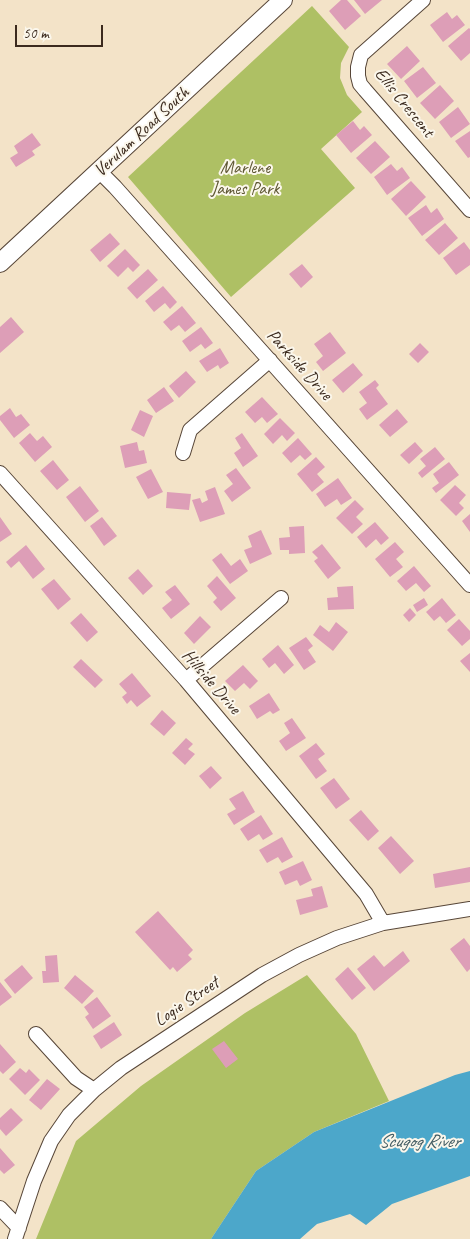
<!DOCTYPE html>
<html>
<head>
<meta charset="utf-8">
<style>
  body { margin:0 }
  #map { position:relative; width:470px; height:1239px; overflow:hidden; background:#f3e3c8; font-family:Caveat,sans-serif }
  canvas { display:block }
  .scale { position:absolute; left:15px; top:25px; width:88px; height:22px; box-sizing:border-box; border:2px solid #3b2a1e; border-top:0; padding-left:6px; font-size:15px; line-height:18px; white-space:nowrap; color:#3b2a1e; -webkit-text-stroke:4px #fbf7ec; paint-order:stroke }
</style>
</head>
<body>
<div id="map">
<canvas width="470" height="1239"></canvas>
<div class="scale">50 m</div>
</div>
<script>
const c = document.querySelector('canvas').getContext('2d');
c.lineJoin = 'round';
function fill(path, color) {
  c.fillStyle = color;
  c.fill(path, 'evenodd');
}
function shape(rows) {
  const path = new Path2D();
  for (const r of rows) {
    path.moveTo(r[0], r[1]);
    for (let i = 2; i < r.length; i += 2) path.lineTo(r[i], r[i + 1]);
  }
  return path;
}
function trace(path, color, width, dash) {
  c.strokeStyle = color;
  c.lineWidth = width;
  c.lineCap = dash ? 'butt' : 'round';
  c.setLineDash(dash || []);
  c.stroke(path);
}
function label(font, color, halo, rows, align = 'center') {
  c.font = font + ' Caveat,sans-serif';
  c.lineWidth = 4;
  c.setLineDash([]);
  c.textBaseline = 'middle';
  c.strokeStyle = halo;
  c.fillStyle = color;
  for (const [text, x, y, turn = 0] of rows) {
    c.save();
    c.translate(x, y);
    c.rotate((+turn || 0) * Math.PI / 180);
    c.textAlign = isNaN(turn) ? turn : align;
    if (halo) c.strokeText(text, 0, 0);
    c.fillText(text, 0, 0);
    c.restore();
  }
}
fill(shape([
  [312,6,349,47,341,63,340,78,347,95,362,112,321,149,355,188,231,297,128,177],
  [307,975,356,1034,389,1101,314,1132,256,1171,211,1239,36,1239,76,1141,141,1086,245,1013]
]), '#aec064');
fill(shape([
  [470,1071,470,1176,392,1204,366,1225,350,1214,317,1224,300,1239,211,1239,256,1171,314,1132,455,1075]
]), '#4ca7ca');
fill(shape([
  [341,0,347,0,361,16,345,30,329,11],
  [354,0,382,0,365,14],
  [447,12,452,19,457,15,465,25,443,42,430,25],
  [469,28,470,29,470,53,461,61,448,46],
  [407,46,420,61,401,79,387,64],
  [423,67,436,83,417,98,404,81],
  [440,85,454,101,435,119,420,103],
  [458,107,470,124,451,138,439,122],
  [353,121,360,130,364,126,372,135,351,153,336,135],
  [470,131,470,157,468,158,455,141],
  [32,133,41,145,32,151,35,155,16,167,10,158,18,153,14,146],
  [375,141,390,157,371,174,356,158],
  [391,164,397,171,402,167,410,178,387,195,374,177],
  [411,181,426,197,406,216,391,199],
  [426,205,431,213,437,208,444,219,422,236,408,218],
  [445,223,458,238,439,255,425,240],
  [110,233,120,244,100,262,90,250],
  [464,242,470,250,470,265,456,275,443,258],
  [125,249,140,265,133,272,128,267,118,277,107,266],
  [302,264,313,277,301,288,289,274],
  [148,269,158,280,137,299,127,288],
  [163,286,177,302,170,309,165,303,154,312,145,301],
  [182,306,196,323,185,332,179,325,171,331,163,322],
  [11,317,24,332,0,353,0,327],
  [201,327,213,343,205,349,201,344,190,352,182,341],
  [330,332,346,353,323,371,316,362,323,356,314,344],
  [420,343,429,352,418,363,409,354],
  [220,348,229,363,220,369,218,365,207,372,199,361],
  [353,363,363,375,343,393,332,380],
  [186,371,196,382,179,398,169,386],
  [375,380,379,385,376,388,388,404,367,420,359,409,367,403,359,392],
  [164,387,174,401,156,413,147,400],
  [262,397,278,414,267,423,262,417,255,423,245,412],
  [10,408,16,417,21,414,30,425,14,438,0,420,0,416],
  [397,409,408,422,390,437,379,425],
  [140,410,153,416,144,437,131,430],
  [280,418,295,433,287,441,282,435,273,444,264,434],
  [30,433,37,441,43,436,52,447,35,462,19,443],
  [242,433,258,456,243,467,234,453,241,448,235,438],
  [298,438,312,454,305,460,300,455,291,463,282,453],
  [137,442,139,451,144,450,147,463,125,468,120,446],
  [415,442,423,451,409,464,400,455],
  [435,447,445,459,422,478,418,473,426,466,420,459],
  [316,457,325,467,317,474,324,482,312,492,297,474],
  [53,460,69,480,57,490,40,471],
  [449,462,459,475,436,493,432,488,439,483,433,474],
  [236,468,251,488,232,502,224,491,233,484,226,475],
  [151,469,163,492,148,499,136,477],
  [338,478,352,498,341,505,337,499,325,507,316,494],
  [455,485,466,495,459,503,464,508,456,516,440,500],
  [80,486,99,511,85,522,66,497],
  [215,487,225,514,200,522,192,500,200,498,202,503,208,500,205,491],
  [167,492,191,494,189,510,166,508],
  [355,500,364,509,356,517,363,524,352,534,336,518],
  [470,514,470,532,462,521],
  [0,517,12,534,0,542],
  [102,517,117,536,104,546,90,526],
  [375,522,389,538,381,545,376,539,366,548,357,537],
  [304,526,305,553,289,554,289,550,280,550,279,538,290,537,289,527],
  [261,530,272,554,250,564,244,550,252,547,248,536],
  [395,542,404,552,396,559,403,567,390,577,375,559],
  [322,544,341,568,328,579,314,561,318,558,312,552],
  [26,545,45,569,33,579,19,561,11,568,6,562],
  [221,553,231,566,240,559,248,571,230,584,212,560],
  [414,566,431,586,424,592,416,583,406,591,397,581],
  [138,569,153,586,143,595,128,578],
  [217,576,236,598,221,611,213,602,217,598,207,586],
  [54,579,71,599,58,610,41,589],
  [175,585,190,604,171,619,162,608,172,600,165,592],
  [353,586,354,609,328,610,327,598,338,597,337,587],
  [424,598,428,605,417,612,413,605],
  [442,598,456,615,446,623,440,616,434,621,426,612],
  [410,608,416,615,409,622,403,615],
  [81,613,98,632,87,642,70,623],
  [200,616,211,627,194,644,184,633],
  [459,619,470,631,470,639,462,646,447,630],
  [336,622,348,632,333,651,313,635,320,625,329,632],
  [306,637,313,646,308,650,316,662,304,670,289,648],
  [278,645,294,665,284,674,275,663,269,668,262,659],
  [470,653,470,672,460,661],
  [81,659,103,680,95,688,73,667],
  [243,665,258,681,250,689,244,683,235,691,225,681],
  [132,673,151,696,137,707,131,700,127,704,122,697,127,693,119,684],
  [269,693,280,710,273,714,270,711,257,719,249,706],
  [162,710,176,723,164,736,150,724],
  [292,718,306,738,286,751,279,741,290,733,284,723],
  [186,738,193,744,188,749,195,754,185,765,172,753],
  [316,743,325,754,318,759,327,771,316,779,299,756],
  [211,766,222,778,210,789,199,776],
  [334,778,350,799,336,809,320,788],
  [243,791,255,812,234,825,227,814,236,809,229,799],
  [361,810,379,831,368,841,349,820],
  [261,815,273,834,263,840,259,834,248,841,240,829],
  [391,836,414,861,400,874,378,848],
  [282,837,293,857,282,863,278,857,267,863,259,850],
  [303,861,312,880,300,886,297,880,285,885,279,872],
  [470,867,470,882,435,888,433,874],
  [322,886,328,907,300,915,296,900,313,896,311,889],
  [158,911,193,950,188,955,192,959,177,972,173,967,170,970,135,932],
  [464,938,470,946,470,969,467,972,450,949],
  [403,951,410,961,374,991,357,969,374,955,384,967],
  [57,955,59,982,43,983,42,971,46,971,45,956],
  [22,965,33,978,15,994,4,980],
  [348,967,366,988,352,1000,335,979],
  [75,975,94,991,82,1004,64,988],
  [0,982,12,997,0,1006],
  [97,997,111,1016,93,1029,85,1017,89,1014,84,1007],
  [114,1022,122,1035,101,1049,93,1036],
  [224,1041,238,1059,226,1068,212,1049],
  [0,1044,16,1062,3,1074,0,1071],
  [20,1068,26,1073,29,1069,40,1080,25,1095,9,1079],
  [47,1079,60,1089,41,1110,29,1100],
  [11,1108,23,1120,6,1136,0,1129,0,1118],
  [0,1148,15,1165,4,1174,0,1170]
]), '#dd9eb7');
const minor = shape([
  [423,0,361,55,358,67,358,76,360,84,365,90,470,210],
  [100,172,115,187,470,585],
  [183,453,190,430,270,360],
  [0,473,186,680,366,894,383,923],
  [186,680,281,598],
  [36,1034,76,1078,94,1090],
  [0,1208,19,1228],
  [15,1239,34,1181,51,1141,69,1115,94,1090,121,1068,262,975,299,955,337,938,383,923,470,909]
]);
const major = shape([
  [0,263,283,0]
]);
trace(minor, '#574638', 16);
trace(major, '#574638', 20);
trace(minor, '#fff', 14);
trace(major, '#fff', 18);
label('18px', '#3b2a1e', '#fbf7ec', [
  ["Ellis Crescent",404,103,51],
  ["Verulam Road South",142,132,-43],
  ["Parkside Drive",299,365,48],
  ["Hillside Drive",211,682,49],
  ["Logie Street",187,1002,-34]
]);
label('18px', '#5e5733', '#fbf7ec', [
  ["Marlene",245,168],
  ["James Park",245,189]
]);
label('italic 19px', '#425c63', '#fbf7ec', [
  ["Scugog River",419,1142]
]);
</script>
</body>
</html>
